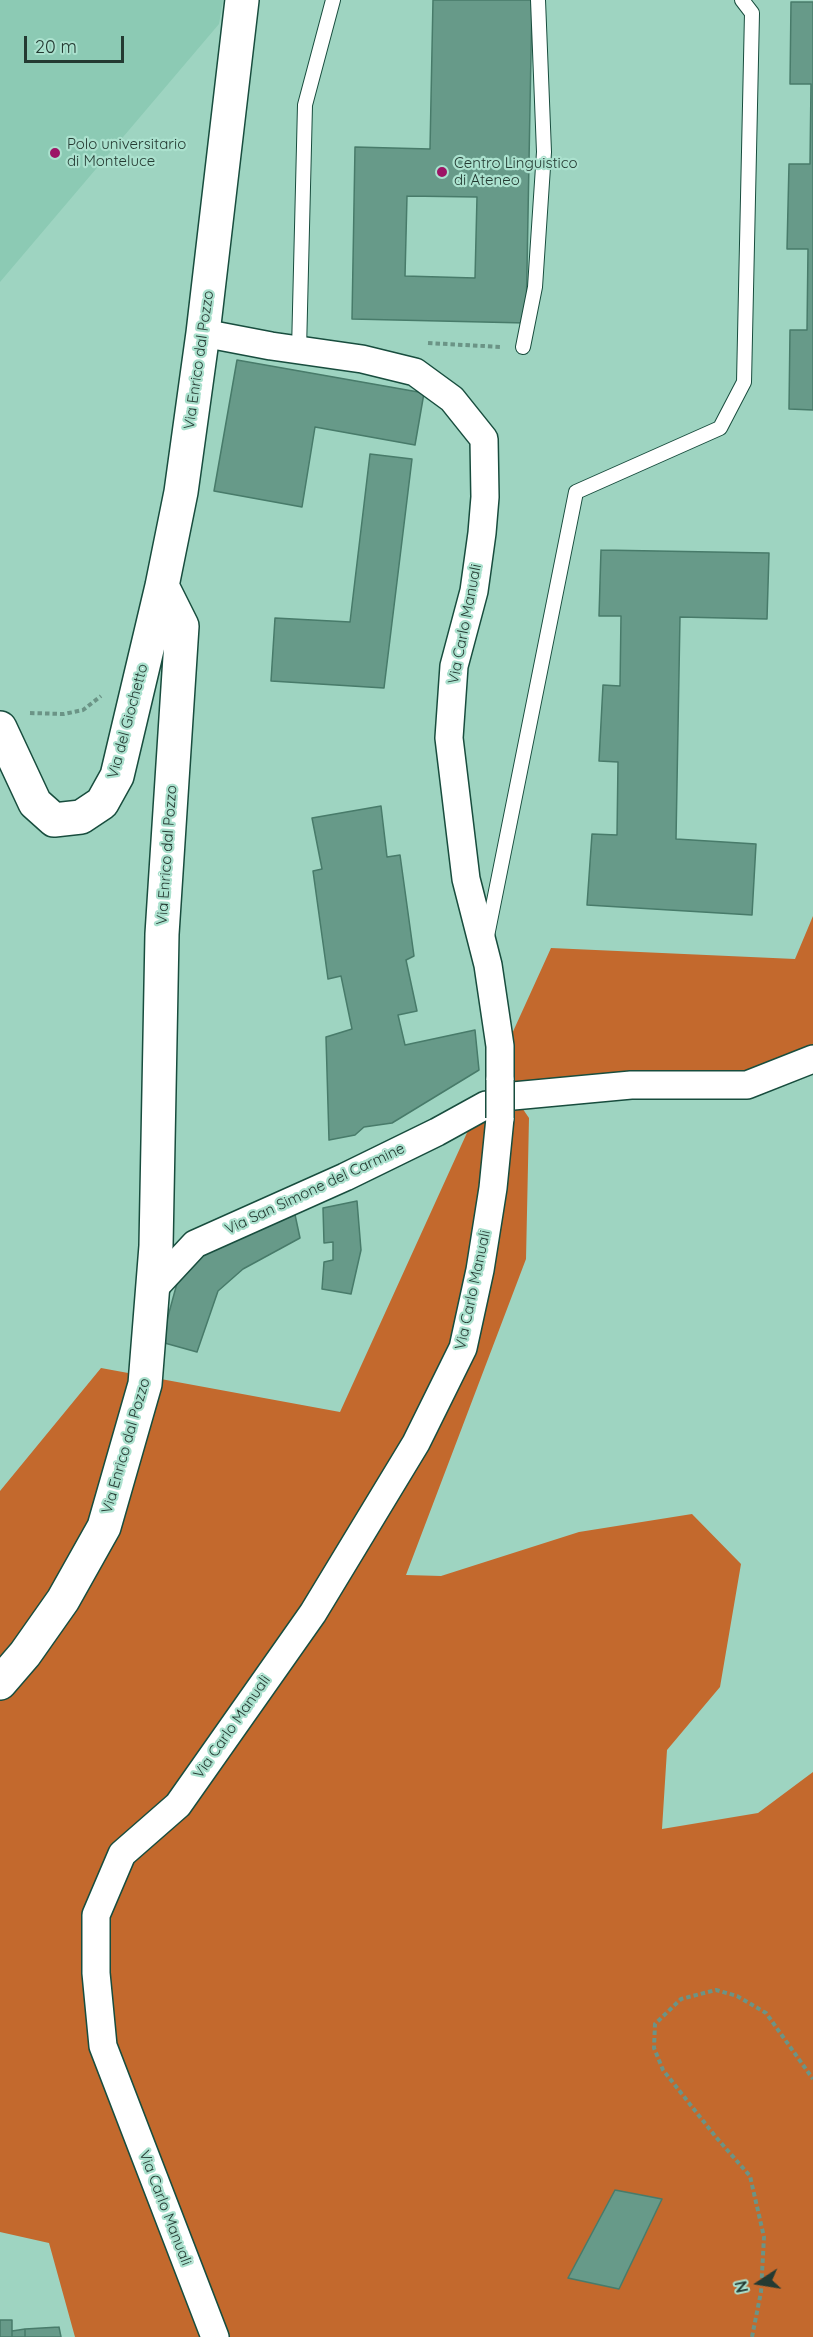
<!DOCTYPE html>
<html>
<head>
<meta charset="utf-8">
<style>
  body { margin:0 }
  #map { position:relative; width:813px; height:2337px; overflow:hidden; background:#9ed4c1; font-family:Quicksand,sans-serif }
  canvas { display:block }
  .north { position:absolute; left:729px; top:2253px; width:60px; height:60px; -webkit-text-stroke:4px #abe1ce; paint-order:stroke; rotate:258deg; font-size:16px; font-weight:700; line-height:24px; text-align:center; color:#243a32 }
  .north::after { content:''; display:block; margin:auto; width:21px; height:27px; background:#243a32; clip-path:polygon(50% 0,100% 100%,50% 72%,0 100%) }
  .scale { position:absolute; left:24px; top:36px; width:100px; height:27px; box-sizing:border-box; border:3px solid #243a32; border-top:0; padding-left:8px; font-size:18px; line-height:21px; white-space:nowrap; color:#243a32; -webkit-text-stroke:4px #abe1ce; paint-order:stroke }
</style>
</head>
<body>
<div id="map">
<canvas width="813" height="2337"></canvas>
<div class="north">N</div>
<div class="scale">20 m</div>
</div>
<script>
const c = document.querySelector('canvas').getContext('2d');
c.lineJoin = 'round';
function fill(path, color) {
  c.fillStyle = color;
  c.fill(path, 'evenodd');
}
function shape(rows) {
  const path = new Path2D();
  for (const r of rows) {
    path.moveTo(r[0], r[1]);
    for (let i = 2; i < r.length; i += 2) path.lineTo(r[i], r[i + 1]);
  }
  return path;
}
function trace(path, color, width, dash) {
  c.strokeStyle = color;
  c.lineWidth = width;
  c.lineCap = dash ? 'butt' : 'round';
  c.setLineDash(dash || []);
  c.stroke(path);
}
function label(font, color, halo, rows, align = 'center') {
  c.font = font + ' Quicksand,sans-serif';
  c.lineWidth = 4.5;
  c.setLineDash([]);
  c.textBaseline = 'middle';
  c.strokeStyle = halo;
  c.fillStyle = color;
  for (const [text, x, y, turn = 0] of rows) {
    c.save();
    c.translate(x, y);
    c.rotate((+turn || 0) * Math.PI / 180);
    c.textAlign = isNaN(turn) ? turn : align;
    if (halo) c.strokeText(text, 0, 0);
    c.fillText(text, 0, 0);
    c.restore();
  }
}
fill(shape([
  [0,0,223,0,219,24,0,282]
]), '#8ccab4');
fill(shape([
  [813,916,813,1059,747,1085,514,1096,529,1118,526,1259,406,1575,441,1576,579,1532,692,1514,741,1564,720,1687,667,1750,662,1829,758,1813,813,1772,813,2337,75,2337,49,2243,0,2232,0,1491,101,1368,340,1412,551,948,795,959]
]), '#c3692d');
const building = shape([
  [433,0,532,0,526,323,352,319,355,147,430,149,433,0],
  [407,196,477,197,475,278,405,276,407,196],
  [791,2,813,2,813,410,789,409,790,330,807,330,808,249,787,249,789,164,810,164,811,84,790,84,791,2],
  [237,360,424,393,415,445,315,427,302,507,214,491,237,360],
  [370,454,412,459,384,688,271,681,275,618,350,622,370,454],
  [601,550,769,553,767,619,680,617,676,839,756,844,752,915,587,905,592,834,617,835,618,762,599,761,603,685,620,686,621,616,599,616,601,550],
  [381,806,387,857,400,855,414,956,406,960,417,1011,398,1015,405,1045,475,1030,479,1070,392,1123,364,1127,355,1135,329,1140,326,1037,352,1029,341,976,328,979,313,871,322,869,312,818,381,806],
  [357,1201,361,1250,351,1294,322,1289,324,1262,333,1260,333,1242,324,1243,323,1208,357,1201],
  [294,1210,300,1238,243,1269,218,1291,197,1352,161,1342,179,1276,200,1255,294,1210],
  [615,2190,662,2199,619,2289,568,2278,615,2190],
  [0,2320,12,2320,12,2337,0,2337,0,2320],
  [59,2327,61,2337,25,2337,25,2329,59,2327],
  [25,2329,25,2337,12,2337,12,2331,25,2329]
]);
fill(building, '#679a89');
trace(building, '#487b6a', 1.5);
const service = shape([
  [523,347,535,287,544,152,538,0],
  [299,350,305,105,333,0],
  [487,936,576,492,720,428,744,382,752,13,742,0]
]);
const minor = shape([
  [203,333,271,346,362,359,415,372,452,399,484,439,485,497,482,533,474,591,454,666,449,738,466,879,488,965,500,1046,500,1080],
  [513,1096,631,1085,747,1085,813,1059],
  [155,1287,195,1244,345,1177,437,1132,486,1105],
  [215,2337,103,2046,96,1973,96,1915,122,1854,178,1805,313,1613,416,1443,463,1348,480,1270,493,1188,500,1118]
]);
const tertiary = shape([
  [0,728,35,803,54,820,81,817,102,803,117,776,162,586,181,492,203,333,242,0],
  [0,1683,25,1654,63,1600,104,1527,145,1384,156,1246,162,934,182,626,162,586]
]);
trace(service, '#184d3e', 16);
trace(minor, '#184d3e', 30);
trace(tertiary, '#184d3e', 36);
trace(shape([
  [428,343,501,347],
  [30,713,64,714,83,710,101,696],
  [752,2337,761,2292,764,2237,750,2176,715,2136,663,2070,654,2048,655,2024,681,1999,716,1990,737,1996,766,2013,813,2079]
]), '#6b9486', 4, [4.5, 3]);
trace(service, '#fff', 14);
trace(minor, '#fff', 27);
trace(tertiary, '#fff', 33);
const minorBridge = shape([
  [500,1118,500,1080]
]);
trace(minorBridge, '#184d3e', 30, []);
trace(minorBridge, '#fff', 27);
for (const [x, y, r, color] of [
  [55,153,6,"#9c1465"],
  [442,172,6,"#9c1465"]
]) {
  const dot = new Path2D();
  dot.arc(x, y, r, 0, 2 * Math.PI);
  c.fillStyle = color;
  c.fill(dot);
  trace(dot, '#abe1ce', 2);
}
label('15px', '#243a32', '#abe1ce', [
  ["Polo universitario",67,144],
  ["di Monteluce",67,161],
  ["Centro Linguistico",454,163],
  ["di Ateneo",454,180]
], 'left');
label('15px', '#243a32', '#abe1ce', [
  ["Via Enrico dal Pozzo",199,360,-82],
  ["Via Carlo Manuali",465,624,-79],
  ["Via del Giochetto",128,721,-75],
  ["Via Enrico dal Pozzo",167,855,-86],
  ["Via San Simone del Carmine",315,1189,-25],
  ["Via Carlo Manuali",473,1290,-78],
  ["Via Enrico dal Pozzo",126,1446,-74],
  ["Via Carlo Manuali",232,1727,-55],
  ["Via Carlo Manuali",165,2208,69]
]);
</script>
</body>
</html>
